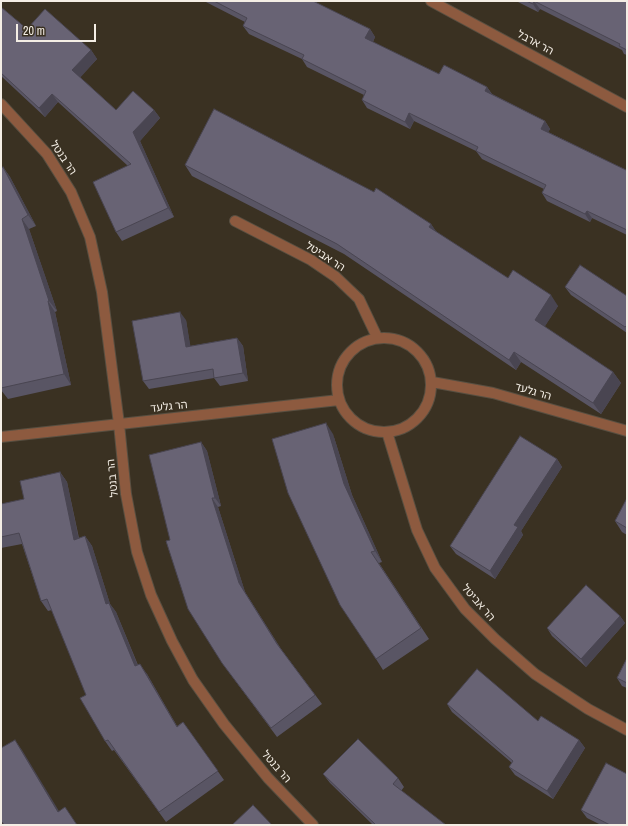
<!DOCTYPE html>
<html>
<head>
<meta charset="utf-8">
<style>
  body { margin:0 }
  #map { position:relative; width:628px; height:826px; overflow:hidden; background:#3a3122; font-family:"Archivo Narrow",sans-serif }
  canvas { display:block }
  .frame { position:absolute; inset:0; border:2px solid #f4eee5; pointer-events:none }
  .scale { position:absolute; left:16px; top:24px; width:80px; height:18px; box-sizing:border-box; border:2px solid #f4eee5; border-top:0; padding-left:5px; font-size:12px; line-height:14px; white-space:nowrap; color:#f4eee5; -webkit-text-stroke:3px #3a3122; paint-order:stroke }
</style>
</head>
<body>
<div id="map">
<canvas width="628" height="826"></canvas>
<div class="frame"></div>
<div class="scale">20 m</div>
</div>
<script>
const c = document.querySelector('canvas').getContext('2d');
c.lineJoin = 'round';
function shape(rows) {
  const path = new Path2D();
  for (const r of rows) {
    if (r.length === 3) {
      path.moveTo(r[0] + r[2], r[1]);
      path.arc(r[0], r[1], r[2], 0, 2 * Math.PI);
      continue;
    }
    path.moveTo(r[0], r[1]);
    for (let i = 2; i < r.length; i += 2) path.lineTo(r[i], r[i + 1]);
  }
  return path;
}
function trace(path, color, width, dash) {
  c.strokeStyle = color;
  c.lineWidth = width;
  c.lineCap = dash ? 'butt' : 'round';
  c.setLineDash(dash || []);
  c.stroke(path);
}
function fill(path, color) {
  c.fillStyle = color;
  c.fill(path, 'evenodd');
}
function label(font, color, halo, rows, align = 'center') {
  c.font = font + ' "Archivo Narrow","Noto Sans Hebrew",sans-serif';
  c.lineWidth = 3.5;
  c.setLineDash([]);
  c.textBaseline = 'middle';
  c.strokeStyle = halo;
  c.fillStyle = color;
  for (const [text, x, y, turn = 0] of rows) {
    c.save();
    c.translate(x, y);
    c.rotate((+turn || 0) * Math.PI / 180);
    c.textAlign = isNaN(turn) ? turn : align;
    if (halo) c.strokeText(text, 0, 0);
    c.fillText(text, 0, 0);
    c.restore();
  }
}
const minor = shape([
  [431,1,627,107],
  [1,104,47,154,71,192,90,237,102,292,119,424,126,494,137,552,151,595,172,641,193,680,224,724,268,778,313,825],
  [235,221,311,260,336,277,359,299,377,337],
  [384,385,47],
  [432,382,493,393,627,431],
  [387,432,417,530,435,568,465,609,495,639,535,674,588,709,627,730],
  [1,437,339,400]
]);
trace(minor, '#584f41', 12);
trace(minor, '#8d5a3f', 10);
fill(shape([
  [204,1,316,1,317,3,370,29,375,37,373,42,439,74,487,87,492,94,545,121,550,129,548,132,626,170,627,169,627,235,592,218,590,222,547,201,542,193,544,189,482,159,476,151,414,121,410,129,367,108,362,100,364,95,307,67,302,59,249,34,243,26,245,22],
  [516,1,627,1,627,55,624,54,622,50,540,9,538,12],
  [1,7,27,29,91,50,97,59,80,77,116,110,154,110,160,118,140,141,174,217,122,241,116,232,128,166,58,102,45,117,1,76],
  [185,165,431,224,436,232,508,278,558,306,544,327,613,372,621,383,601,414,521,362,516,370,344,254,192,176],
  [3,167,10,177,36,226,29,229,57,311,55,312,71,385,8,399,1,390,1,168],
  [565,287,627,296,627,333,571,295],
  [186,320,190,346,237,338,243,346,248,381,220,386,214,378,149,389,143,381],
  [333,434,352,495,382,562,379,563,429,639,383,670,376,659],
  [201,442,207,451,221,506,218,507,245,592,281,649,322,704,277,737,222,663,170,540],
  [557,459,562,467,521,531,523,535,495,579,456,554,450,546],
  [60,472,67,482,79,538,85,536,92,546,110,604,116,612,138,665,147,674,177,726,183,722,224,780,166,822,114,750,112,751,105,741,52,610,48,611,41,601,22,544,1,548,1,504,24,499],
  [627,498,627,535,622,532,615,521],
  [620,616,625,623,586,667,552,636,547,628],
  [627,658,627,688,622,686,617,678],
  [447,704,538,721,579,740,585,748,553,799,515,775,509,767,512,763,452,712],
  [323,774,398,778,404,787,401,791,446,825,373,825,330,783],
  [581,810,627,825,601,825,587,818]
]), '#595564');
fill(shape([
  [534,1,540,9,538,12,533,4],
  [370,29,375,37,371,46,365,38],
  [91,50,97,59,79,79,72,70],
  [487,87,492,95,485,91],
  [52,94,58,102,45,117,39,108],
  [154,110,160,118,140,141,174,217,168,208,133,132],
  [409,113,414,121,410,129,405,122],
  [545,121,550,129,546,137,541,129],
  [3,167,10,177,36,226,28,215],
  [587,211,592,218,590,222,585,214],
  [22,219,29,229,57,311,49,301],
  [431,224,438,234,429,227],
  [551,295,558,306,542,331,535,320],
  [48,301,55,312,71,385,64,374],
  [180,312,186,320,192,355,186,347],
  [237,338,243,346,248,381,243,373],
  [514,352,521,362,516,370,509,360],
  [613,372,621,383,601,414,593,403],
  [326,423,333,434,352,495,382,562,375,551,344,484],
  [201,442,207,451,221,506,215,498],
  [557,459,562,467,521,531,523,535,495,579,490,571,514,525],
  [60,472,67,482,81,550,74,540],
  [212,498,218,507,245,592,283,652,277,644,239,583],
  [85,536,92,546,110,604,116,612,142,676,135,666,106,604],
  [620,616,625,623,586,667,581,659],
  [140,664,147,674,183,737,177,727],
  [15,740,22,750,65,821,58,812],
  [579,740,585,748,553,799,547,791]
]), '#494551');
const building = shape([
  [214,1,313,1,370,29,365,38,439,74,444,65,487,87,485,91,545,121,541,129,626,170,627,169,627,230,587,211,585,214,542,193,546,185,476,151,478,147,409,113,405,122,362,100,366,91,302,59,304,55,243,26,247,18,214,1],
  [526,1,627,1,627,50,619,46,620,44,534,1,533,4,526,1],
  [1,7,27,29,45,9,91,50,72,70,116,110,133,91,154,110,133,132,168,208,116,232,93,182,131,164,52,94,39,108,1,73,1,7],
  [214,109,374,192,376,188,431,224,429,227,508,278,513,270,551,295,535,320,613,372,593,403,514,352,509,360,337,244,185,165,214,109],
  [3,167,28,215,22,219,49,301,48,301,64,374,1,388,1,168,3,167],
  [580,265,627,296,627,325,625,327,565,287,580,265],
  [180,312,186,347,237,338,243,373,214,378,213,369,143,381,132,321,180,312],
  [326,423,344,484,375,551,371,552,421,628,376,659,340,605,288,493,272,439,326,423],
  [520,436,557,459,514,525,518,527,490,571,450,546,520,436],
  [201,442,215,498,212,498,239,583,277,644,315,695,271,728,222,663,188,609,166,541,170,540,149,455,201,442],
  [60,472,74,540,85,536,106,604,109,603,135,666,140,664,177,727,183,722,218,771,159,812,108,740,105,741,80,698,86,695,47,599,41,601,19,533,1,537,1,504,24,499,20,481,60,472],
  [627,498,627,528,615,521,627,498],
  [586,585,620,616,581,659,547,628,586,585],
  [627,658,627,683,617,678,627,658],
  [477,669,538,721,541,716,579,740,547,791,509,767,513,761,447,704,477,669],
  [358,739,398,778,393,784,446,825,376,825,323,774,358,739],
  [15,740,58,812,65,807,77,825,4,825,2,822,1,823,1,748,15,740],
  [606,763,627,774,627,825,610,825,581,810,606,763],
  [253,805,272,825,232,825,253,805]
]);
fill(building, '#686374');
trace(building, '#494551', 1);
label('11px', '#f4eee5', '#3a3122', [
  ["הר ארבל",535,43,28],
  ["הר בנטל",63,158,56],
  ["הר אביטל",325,257,33],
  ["הר גלעד",533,392,16],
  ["הר גלעד",169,407,-6],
  ["הר בנטל",113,478,-96],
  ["הר אביטל",478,603,49],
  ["הר בנטל",276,767,49]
]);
</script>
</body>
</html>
